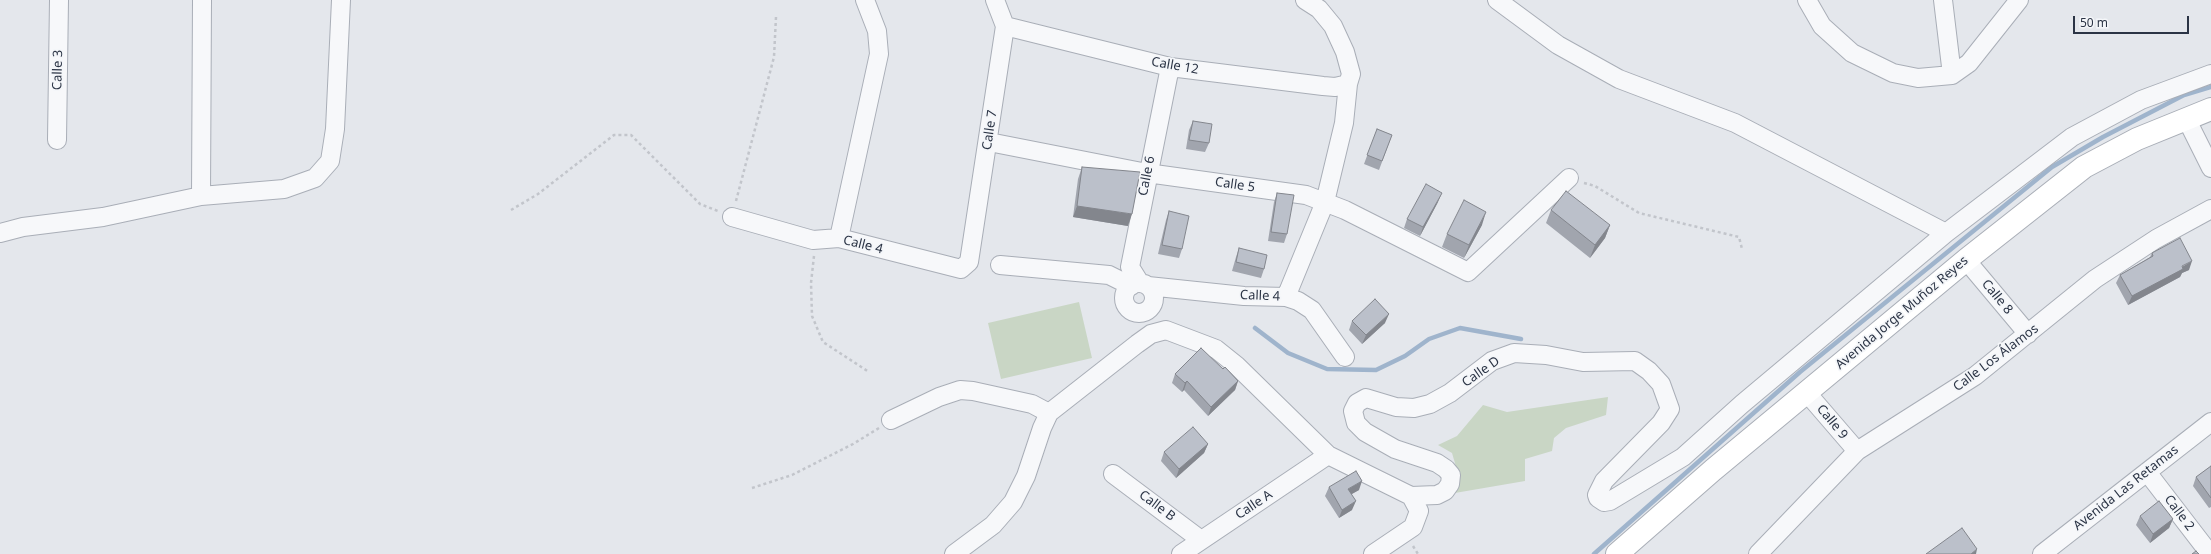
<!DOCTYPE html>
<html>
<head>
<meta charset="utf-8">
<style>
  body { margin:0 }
  #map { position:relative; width:2211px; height:554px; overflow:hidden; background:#e4e7ec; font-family:"Noto Sans",sans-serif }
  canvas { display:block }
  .scale { position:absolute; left:2073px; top:16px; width:116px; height:18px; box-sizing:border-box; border:2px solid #2b3445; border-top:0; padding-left:5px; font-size:12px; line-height:14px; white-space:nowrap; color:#2b3445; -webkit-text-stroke:3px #f4f6f9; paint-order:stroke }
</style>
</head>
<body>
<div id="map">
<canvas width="2211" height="554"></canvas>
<div class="scale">50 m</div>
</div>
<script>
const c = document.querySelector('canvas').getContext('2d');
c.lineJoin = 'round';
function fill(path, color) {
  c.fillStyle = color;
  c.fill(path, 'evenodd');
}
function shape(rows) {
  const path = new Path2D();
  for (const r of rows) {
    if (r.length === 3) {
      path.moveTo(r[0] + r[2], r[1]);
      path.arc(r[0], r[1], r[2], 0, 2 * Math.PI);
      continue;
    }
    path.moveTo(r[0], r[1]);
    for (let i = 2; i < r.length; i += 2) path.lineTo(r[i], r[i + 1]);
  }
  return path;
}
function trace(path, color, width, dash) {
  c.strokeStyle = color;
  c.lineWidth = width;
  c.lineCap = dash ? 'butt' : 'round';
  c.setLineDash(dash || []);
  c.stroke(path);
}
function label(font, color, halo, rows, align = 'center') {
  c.font = font + ' "Noto Sans",sans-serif';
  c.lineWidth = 3.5;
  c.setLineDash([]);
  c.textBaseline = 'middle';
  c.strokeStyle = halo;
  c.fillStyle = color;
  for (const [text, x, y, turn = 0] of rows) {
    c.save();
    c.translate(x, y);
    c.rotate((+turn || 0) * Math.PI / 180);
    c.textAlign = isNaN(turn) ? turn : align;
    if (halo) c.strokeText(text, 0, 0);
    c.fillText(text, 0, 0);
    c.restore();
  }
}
fill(shape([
  [1079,302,1092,358,1001,379,988,323],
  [1608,397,1606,415,1566,428,1554,438,1552,451,1525,459,1525,481,1449,494,1457,470,1452,453,1438,445,1457,436,1483,405,1507,412]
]), '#c9d6c5');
trace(shape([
  [1255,328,1288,353,1327,369,1376,370,1405,356,1429,339,1460,328,1521,339],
  [1594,554,1800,372,2052,167,2103,137,2184,95,2211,87]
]), '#9fb4cc', 4.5);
const street = shape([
  [1497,0,1558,45,1619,79,1735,123,1946,233],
  [1807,0,1822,26,1852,53,1893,73,1918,78,1952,75,1969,63,2019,0],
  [1943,0,1952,75],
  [1005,26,1170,67,1323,86,1335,87,1348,84],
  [2186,118,2211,168],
  [57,140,59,0],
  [989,142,1147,173,1306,195,1345,210,1468,272,1569,178],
  [201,196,202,0],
  [732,217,813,240,839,238,961,269,969,262,1005,26,995,0],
  [0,233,23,227,103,217,201,196,284,189,315,178,330,161,335,129,341,0],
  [839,238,879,54,877,31,865,0],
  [1966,260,2028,334],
  [1000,265,1109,275,1131,286],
  [1140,283,1130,267,1170,67],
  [1139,298,15],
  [1148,286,1244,296,1286,297,1298,301,1312,310,1345,357],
  [1286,297,1325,202,1344,123,1348,84,1351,74,1345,52,1333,26,1319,9,1305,0],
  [1807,393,1857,451],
  [891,420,939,397,960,390,973,391,1032,404,1049,413],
  [2147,472,2210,554],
  [1113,474,1201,540],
  [954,554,993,525,1013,502,1026,476,1042,428,1049,413,1137,344,1151,334,1166,330,1216,349,1236,365,1328,455,1411,496,1437,495,1445,491,1450,484,1451,475,1446,469,1437,463,1395,449,1365,432,1356,423,1353,411,1357,403,1366,398,1396,407,1414,408,1430,404,1450,393,1492,361,1514,353,1546,355,1583,362,1635,361,1649,371,1661,384,1670,409,1661,423,1604,481,1597,495,1598,498,1604,502,1610,501,1683,457,1742,404,1946,233,2072,137,2141,100,2211,74],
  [1181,554,1328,455],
  [1373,554,1413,527,1419,511,1411,496],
  [1758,554,1857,451,1975,376,2095,279,2156,239,2211,209],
  [2042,554,2211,422]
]);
const secondary = shape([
  [1617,554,1713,470,1966,260,2084,167,2137,139,2211,109]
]);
trace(street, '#a9aeb7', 20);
trace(secondary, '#a9aeb7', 24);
trace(shape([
  [1584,183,1595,186,1639,213,1739,237,1742,249],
  [736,201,774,57,776,17],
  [511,210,538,194,614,135,631,135,700,204,718,211],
  [814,256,811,283,812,316,823,342,869,372],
  [752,488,792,475,853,444,879,428],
  [1413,546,1418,554]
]), '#c2c5cb', 2.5, [3, 3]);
trace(street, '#f7f8fa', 18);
trace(secondary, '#fff', 22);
fill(shape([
  [1193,121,1209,143,1205,152,1186,149,1189,130],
  [1377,129,1392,135,1379,170,1364,164],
  [1082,167,1128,226,1073,217,1078,179],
  [1277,193,1287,234,1284,243,1268,241,1274,202],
  [1438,202,1420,236,1404,228,1407,219],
  [1551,210,1610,225,1605,238,1590,258,1546,223],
  [1169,211,1182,249,1179,258,1158,254,1166,220],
  [1482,225,1464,258,1442,247,1447,234],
  [1239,248,1264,269,1261,278,1232,271,1236,257],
  [2152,253,2189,270,2182,273,2180,277,2128,305,2116,283,2120,275,2150,257],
  [1352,321,1385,323,1362,344,1349,330],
  [1175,374,1238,381,1235,390,1208,416,1184,390,1182,392,1172,383],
  [1208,444,1204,453,1176,478,1161,461,1164,452],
  [2211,466,2211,507,2209,508,2193,486,2196,477],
  [1329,487,1359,490,1351,494,1352,510,1339,518,1325,496],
  [2140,516,2173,519,2169,528,2150,543,2136,525]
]), '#a1a5ae');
fill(shape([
  [1442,193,1438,202,1420,236,1423,227],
  [1077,206,1132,214,1128,226,1073,217],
  [1486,212,1482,225,1464,258,1469,245],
  [1610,225,1605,238,1590,258,1595,245],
  [2192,261,2189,270,2182,273,2180,277,2128,305,2132,296],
  [1389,314,1385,323,1362,344,1366,335],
  [1187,381,1184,390,1182,392,1185,383],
  [1238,381,1235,390,1208,416,1211,407],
  [1208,444,1204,453,1176,478,1179,469],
  [1362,481,1359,490,1345,498,1348,489],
  [1356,501,1352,510,1339,518,1342,510],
  [2173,519,2169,528,2150,543,2153,534],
  [1977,549,1976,554,1971,554]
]), '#83868d');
const building = shape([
  [1193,121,1212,124,1209,143,1189,140,1193,121],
  [1377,129,1392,135,1382,161,1367,155,1377,129],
  [1082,167,1140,172,1132,214,1077,206,1082,167],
  [1426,184,1442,193,1423,227,1407,219,1426,184],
  [1566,191,1610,225,1595,245,1551,210,1566,191],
  [1277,193,1294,195,1287,234,1271,232,1277,193],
  [1464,200,1486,212,1469,245,1447,234,1464,200],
  [1169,211,1189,216,1182,249,1162,245,1169,211],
  [2180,238,2192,261,2182,266,2183,269,2132,296,2120,275,2153,256,2152,253,2180,238],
  [1239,248,1267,255,1264,269,1236,262,1239,248],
  [1375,299,1389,314,1366,335,1352,321,1375,299],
  [1201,348,1223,369,1225,367,1238,381,1211,407,1187,381,1185,383,1175,374,1201,348],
  [1193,427,1208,444,1179,469,1164,452,1193,427],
  [2211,466,2211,498,2196,477,2211,466],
  [1356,471,1362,481,1348,489,1356,501,1342,510,1329,487,1356,471],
  [2159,501,2173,519,2153,534,2140,516,2159,501],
  [1962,528,1977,549,1971,554,1926,554,1962,528],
  [2196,551,2199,554,2192,554,2196,551]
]);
fill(building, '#bbc0ca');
trace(building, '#83868d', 1);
label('13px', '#2b3445', '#f4f6f9', [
  ["Calle 12",1175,66,10],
  ["Calle 3",58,70,-89],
  ["Calle 7",990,130,-82],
  ["Calle 6",1147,176,-79],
  ["Calle 5",1235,185,8],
  ["Calle 4",863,245,14],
  ["Calle 4",1260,296,2],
  ["Calle 8",1997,297,50],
  ["Avenida Jorge Muñoz Reyes",1902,313,-40],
  ["Calle Los Álamos",1996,358,-37],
  ["Calle D",1481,372,-35],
  ["Calle 9",1832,422,50],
  ["Avenida Las Retamas",2126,488,-38],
  ["Calle A",1254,505,-34],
  ["Calle B",1157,506,37],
  ["Calle 2",2179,513,53]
]);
</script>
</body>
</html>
